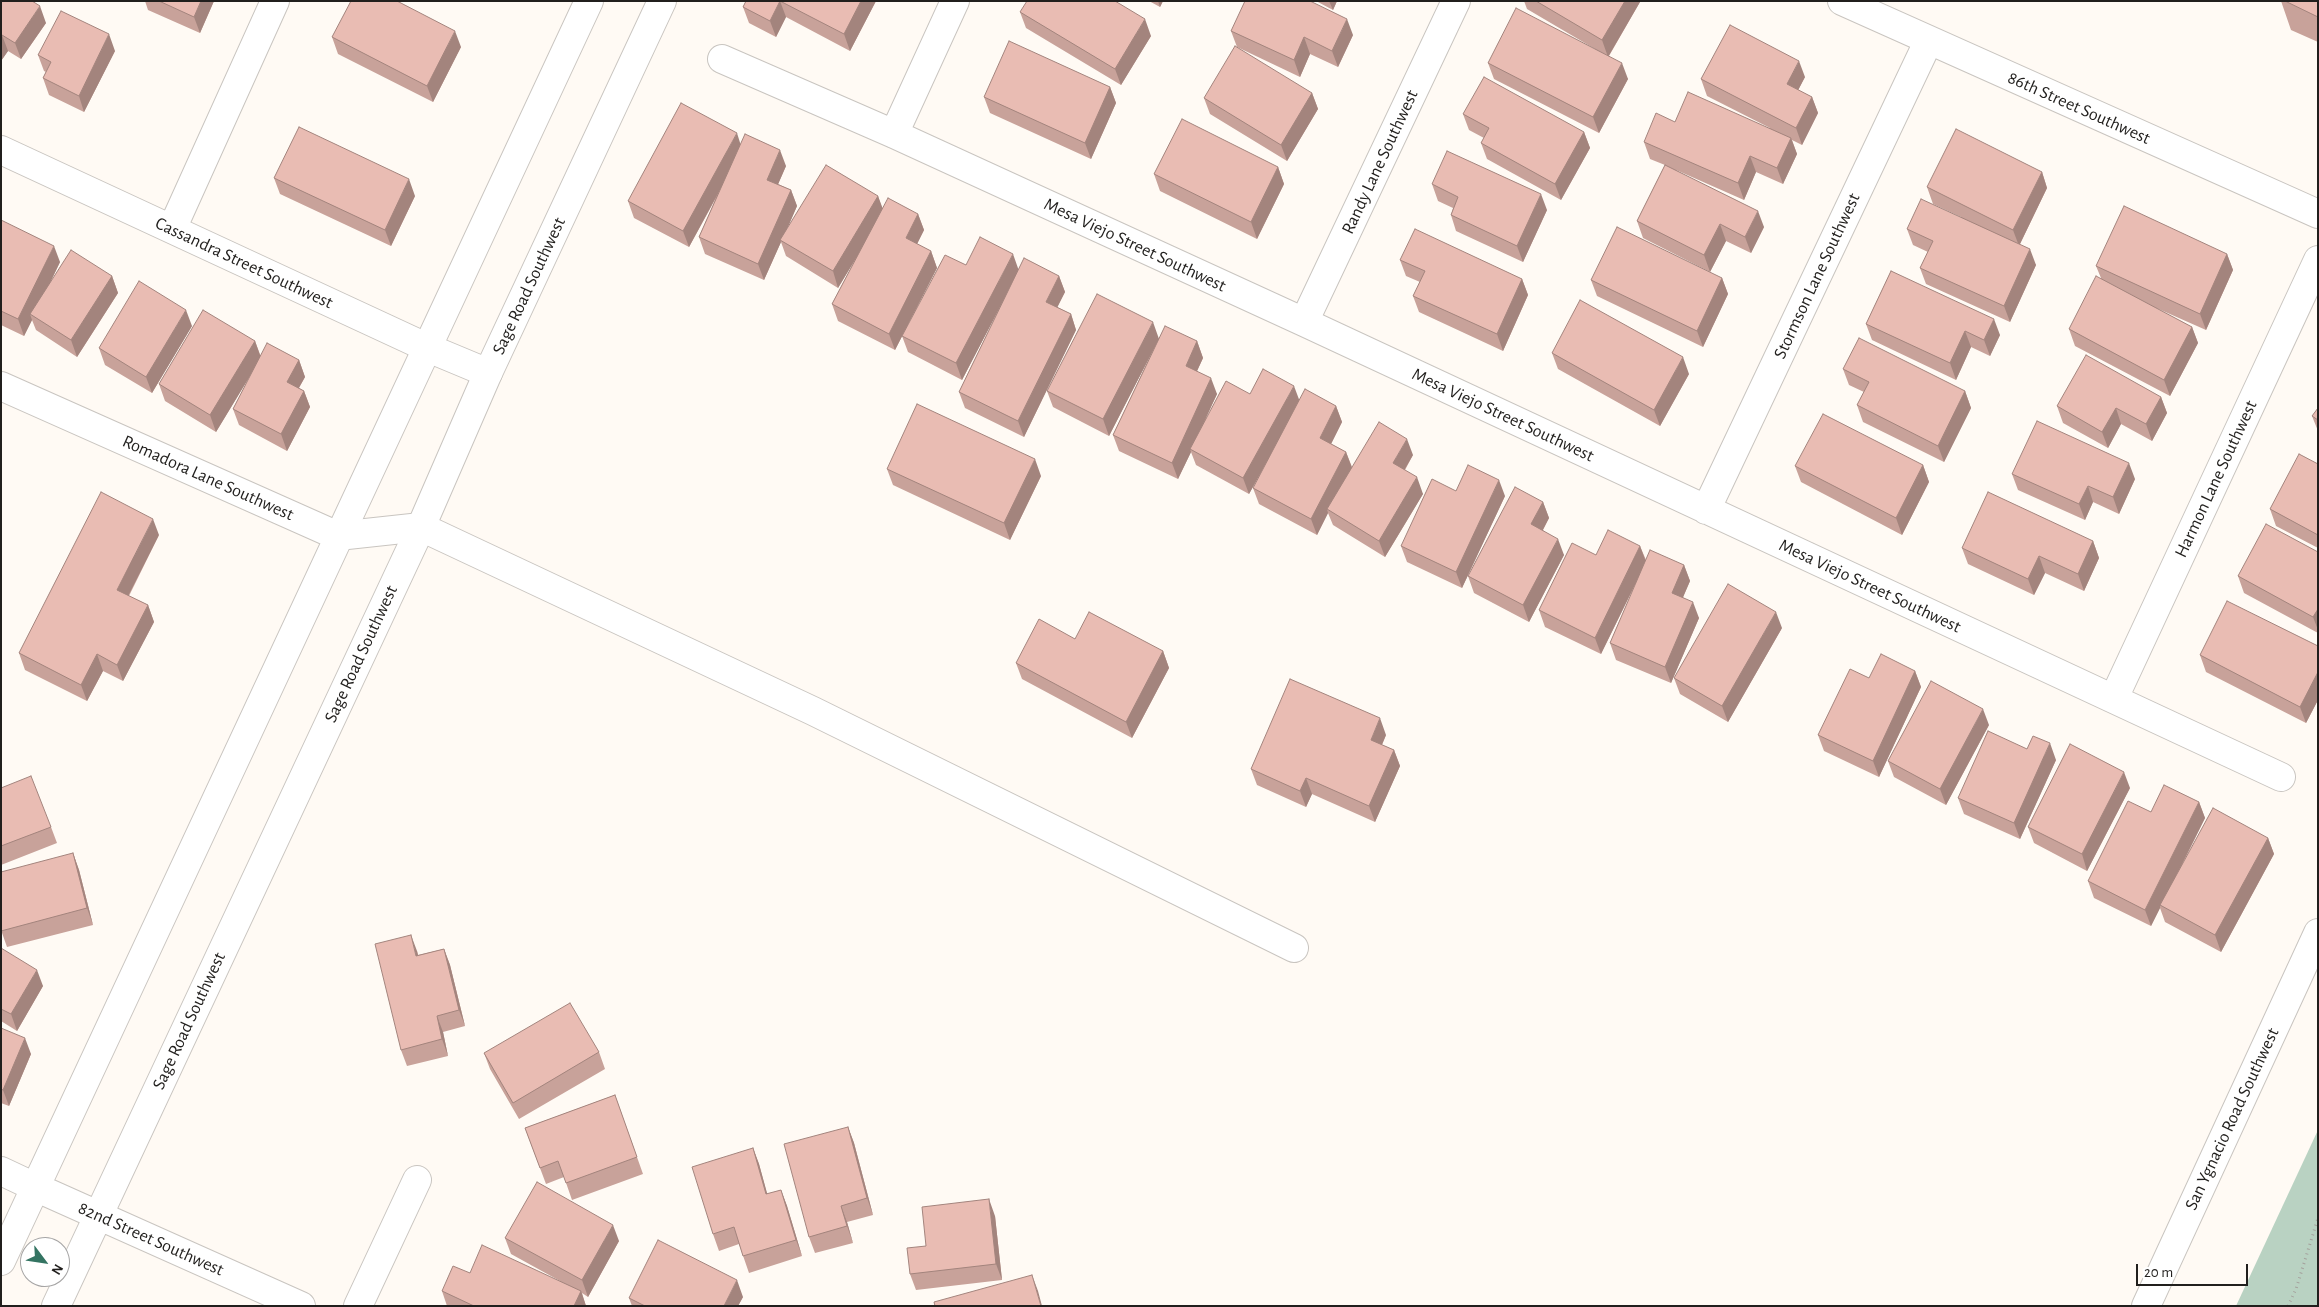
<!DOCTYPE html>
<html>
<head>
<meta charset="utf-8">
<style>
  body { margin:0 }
  #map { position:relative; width:2319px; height:1307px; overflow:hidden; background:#fffaf4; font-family:"Alegreya Sans",sans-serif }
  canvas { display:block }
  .frame { position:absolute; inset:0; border:2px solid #211f1d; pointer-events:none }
  .north { position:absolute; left:20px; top:1237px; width:50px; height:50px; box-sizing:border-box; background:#fff; border:1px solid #a6a5a5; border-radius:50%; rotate:121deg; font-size:14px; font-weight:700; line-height:20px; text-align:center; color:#211f1d }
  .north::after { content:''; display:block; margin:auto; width:18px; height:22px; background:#347462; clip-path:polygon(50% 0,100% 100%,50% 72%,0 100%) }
  .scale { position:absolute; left:2136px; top:1264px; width:112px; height:22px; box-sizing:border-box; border:2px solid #211f1d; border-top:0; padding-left:6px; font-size:15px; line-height:18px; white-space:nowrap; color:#211f1d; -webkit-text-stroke:4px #fff; paint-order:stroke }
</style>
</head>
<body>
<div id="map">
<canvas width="2319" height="1307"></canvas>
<div class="frame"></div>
<div class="north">N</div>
<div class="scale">20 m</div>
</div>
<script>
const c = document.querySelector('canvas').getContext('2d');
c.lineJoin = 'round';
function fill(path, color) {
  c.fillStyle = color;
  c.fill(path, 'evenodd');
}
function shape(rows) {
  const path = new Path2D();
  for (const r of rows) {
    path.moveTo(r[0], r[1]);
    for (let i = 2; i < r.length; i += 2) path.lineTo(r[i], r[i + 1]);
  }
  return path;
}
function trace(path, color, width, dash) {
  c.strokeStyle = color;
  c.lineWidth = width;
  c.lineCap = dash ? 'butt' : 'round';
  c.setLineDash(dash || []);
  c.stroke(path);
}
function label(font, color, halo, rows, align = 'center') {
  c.font = font + ' "Alegreya Sans",sans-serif';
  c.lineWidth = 4;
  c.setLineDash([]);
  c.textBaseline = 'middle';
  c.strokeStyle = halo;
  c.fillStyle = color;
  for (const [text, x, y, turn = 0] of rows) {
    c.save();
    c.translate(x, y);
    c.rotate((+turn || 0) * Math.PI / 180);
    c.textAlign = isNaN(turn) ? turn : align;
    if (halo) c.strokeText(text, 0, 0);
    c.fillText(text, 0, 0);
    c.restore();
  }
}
fill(shape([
  [2318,1130,2318,1306,2236,1306]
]), '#b9d2c2');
const street = shape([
  [722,59,894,134,1304,322,2281,777],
  [894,134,955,1],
  [1,150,428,348,488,373],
  [172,229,275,1],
  [1304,322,1456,1],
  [1,386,338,536,421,527,813,711,1294,948],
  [1706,510,1928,42],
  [2114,698,2318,260],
  [1,1171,35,1187],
  [358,1306,417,1180]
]);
const secondary = shape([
  [1842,1,2318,214],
  [35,1187,301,1306],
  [1,1261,589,1],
  [56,1306,421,527,488,373,662,1],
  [2146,1306,2318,933]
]);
trace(street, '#c9c5c0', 30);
trace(secondary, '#c9c5c0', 30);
trace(shape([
  [2288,1306,2296,1289,2318,1218]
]), '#a4a19c', 3, [1, 4]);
trace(street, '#fff', 28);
trace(secondary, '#fff', 28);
fill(shape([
  [1,1,46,23,21,59,8,51,1,61],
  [145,1,214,1,200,33,148,10],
  [746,1,876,1,850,51,786,17,776,37,749,23,743,7],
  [1149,1,1163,1,1160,7],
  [1316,1,1337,1,1333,10],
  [1524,1,1640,1,1640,2,1609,56,1628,79,1599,133,1494,79,1488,63,1595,49,1527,9],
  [2281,1,2318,1,2318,42,2291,30],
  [1020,12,1151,36,1121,85,1026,28],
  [1231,31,1353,35,1338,67,1310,54,1300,77,1237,47],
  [332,37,461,47,433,102,338,54],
  [115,51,84,112,49,95,43,78,46,72,44,71,38,55],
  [1805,77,1798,90,1812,97,1818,113,1802,145,1792,140,1797,154,1783,184,1756,172,1744,200,1676,170,1764,227,1751,253,1726,241,1710,272,1643,238,1637,221,1665,165,1650,159,1644,142,1675,122,1770,128,1707,96,1701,79],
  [1110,87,1116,103,1091,159,990,113,984,97],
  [1312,93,1318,109,1287,161,1210,114,1204,98],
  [1463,114,1584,132,1590,148,1561,200,1487,159,1481,143,1484,138,1469,130],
  [740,144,786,166,778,184,791,190,797,206,786,231,878,196,882,208,918,214,924,230,917,244,931,251,937,268,895,350,838,321,832,304,856,258,838,288,786,256,781,242,764,280,705,254,699,237,716,198,689,247,634,218,628,201],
  [1278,167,1284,184,1257,239,1160,191,1154,174],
  [2042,172,2047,188,2020,244,2036,265,2010,322,1926,284,1920,268,1928,252,1913,245,1907,229,1961,217,1933,204,1927,187],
  [274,178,415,196,391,246,280,194],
  [1432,184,1547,210,1523,262,1456,231,1451,215,1453,208,1438,201],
  [1,220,60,262,51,281,112,276,118,293,77,357,36,330,32,320,24,336,1,325],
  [2227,254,2233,270,2206,330,2154,307,2192,327,2198,343,2170,396,2075,346,2069,329,2101,278,2096,266],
  [1400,260,1522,279,1528,295,1503,351,1419,312,1413,296,1420,282,1406,276],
  [1019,270,1059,276,1065,292,1057,307,1071,314,1076,330,1024,437,965,408,959,392,1007,293,962,380,908,352,902,336],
  [1891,271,2000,335,1990,356,1971,347,1956,380,1872,340,1866,324],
  [1722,278,1728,294,1703,347,1597,296,1591,280],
  [192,326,152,393,105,365,99,348],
  [1159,338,1197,341,1203,358,1197,371,1217,394,1206,418,1250,394,1336,406,1342,422,1331,444,1346,452,1352,467,1413,455,1405,470,1423,494,1385,557,1333,525,1328,513,1317,535,1259,504,1253,488,1268,460,1249,494,1196,465,1191,452,1178,479,1119,451,1113,435,1154,348,1109,436,1053,407,1047,391],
  [255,341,261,357,299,360,305,377,299,388,304,391,310,407,287,451,239,425,233,409,254,369,216,432,165,401,159,384],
  [1552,353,1689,374,1660,426,1558,369],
  [1843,369,1965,391,1971,408,1944,462,1863,422,1857,405,1864,392,1849,385],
  [2161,397,2167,413,2152,441,2121,424,2108,448,2063,423,2057,406],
  [2318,408,2318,431,2312,416],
  [2318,464,2318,548,2276,526,2270,509],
  [1923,465,1929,482,1902,535,1801,482,1795,466],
  [887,469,1041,476,1010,540,893,485],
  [2012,474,2135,479,2119,514,2093,502,2085,520,2018,490],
  [1456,491,1505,496,1462,588,1407,562,1401,546],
  [1543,502,1549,518,1543,530,1564,555,1529,622,1474,593,1468,576],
  [159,535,129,596,148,605,154,622,123,681,103,671,87,701,25,670,19,653],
  [2093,541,2099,558,2084,591,2045,573,2034,595,1968,564,1962,548],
  [1640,546,1646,560,1684,565,1690,581,1683,597,1699,618,1671,683,1616,660,1610,643,1637,581,1601,654,1545,627,1539,610,1596,555],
  [2318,552,2318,633,2244,593,2238,576],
  [1782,628,1728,722,1680,694,1674,678],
  [2318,646,2318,700,2306,723,2206,672,2200,655],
  [1163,651,1169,668,1132,738,1022,679,1016,663],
  [1915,671,1921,687,1879,777,1824,751,1818,735,1869,678],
  [1989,725,1946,805,1894,777,1888,761],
  [1386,735,1382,745,1394,750,1400,766,1375,822,1312,794,1306,807,1257,785,1251,769],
  [2027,749,2056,760,2020,839,1964,814,1958,798],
  [1,788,51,827,57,843,1,865],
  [2130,788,2087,871,2034,843,2028,827],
  [2199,802,2205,818,2183,863,2268,838,2274,854,2221,952,2165,922,2160,908,2151,926,2094,898,2088,881,2151,812],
  [73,853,79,870,93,925,7,947,1,930],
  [1,948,43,986,17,1031,1,1021],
  [444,949,450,965,465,1026,443,1032,448,1056,407,1066,401,1050,417,951,418,955],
  [1,1028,31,1054,9,1106,1,1103],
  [599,1052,605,1069,519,1119,490,1069,484,1053],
  [615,1095,643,1174,572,1200,564,1177,546,1184,525,1128],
  [848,1127,854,1143,873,1215,847,1222,853,1243,815,1253,809,1237],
  [753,1148,759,1164,767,1194,781,1190,787,1206,802,1256,749,1273,739,1244,719,1251,713,1234],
  [995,1216,1002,1280,916,1290,910,1274,926,1246],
  [505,1238,619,1241,588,1297,582,1293,586,1306,447,1306,442,1291,470,1273,560,1281,511,1254],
  [743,1297,738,1306,632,1306,629,1298]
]), '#c8a29a');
fill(shape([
  [201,1,214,1,200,33,194,17],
  [780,1,786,17,776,37,770,21],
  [861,1,876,1,850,51,844,34],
  [1158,1,1163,1,1160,7],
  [1329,1,1337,1,1333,10],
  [1625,1,1640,1,1640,2,1608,57,1602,40],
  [40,6,46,23,21,59,15,43],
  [1145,19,1151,36,1121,85,1115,69],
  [1347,19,1353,35,1338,67,1332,51],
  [455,31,461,47,433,102,427,86],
  [109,34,115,51,84,112,79,96],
  [2,35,8,51,1,61,1,36],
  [1304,37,1310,54,1300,77,1294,60],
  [1799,61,1805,77,1793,100,1787,84],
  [1622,63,1628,79,1599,133,1593,117],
  [1110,87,1116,103,1091,159,1085,143],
  [1312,93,1318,109,1287,161,1281,145],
  [1812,97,1818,113,1802,145,1796,128],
  [1584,132,1590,148,1561,200,1555,184],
  [737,133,742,149,689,247,683,231],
  [1791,138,1797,154,1783,184,1777,168],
  [780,150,786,166,773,196,767,180],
  [1750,156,1756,172,1744,200,1738,183],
  [1278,167,1284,184,1257,239,1251,222],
  [2042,172,2047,188,2019,246,2013,230],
  [409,179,415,196,391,246,385,230],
  [791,190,797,206,782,241,780,240,781,242,764,280,758,264],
  [1541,194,1547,210,1523,262,1517,246],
  [878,196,884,212,838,288,833,271],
  [1758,211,1764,227,1751,253,1745,237],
  [918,214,924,230,912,254,906,238],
  [1720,224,1726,241,1710,272,1704,255],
  [54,246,60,262,34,316,30,314,32,320,24,336,18,319],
  [2030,249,2036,265,2010,322,2004,306],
  [931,251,937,268,895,350,889,334],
  [1013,254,1019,271,962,380,956,363],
  [2227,254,2233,270,2206,330,2200,314],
  [112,276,118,293,77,357,71,340],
  [1059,276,1065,292,1052,318,1046,302],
  [1722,278,1728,294,1703,347,1697,331],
  [1522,279,1528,295,1503,351,1497,334],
  [186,310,192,326,152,393,146,377],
  [1071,314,1076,330,1024,437,1018,421],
  [1994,319,2000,335,1990,356,1984,340],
  [1153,322,1159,339,1109,436,1103,419],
  [2192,327,2198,343,2170,396,2164,380],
  [1965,331,1971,347,1956,380,1950,363],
  [255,341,261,358,216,432,210,415],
  [1197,341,1203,358,1192,382,1186,366],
  [1683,357,1689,374,1660,426,1654,410],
  [299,360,305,377,293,398,287,382],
  [1211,378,1217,394,1191,450,1190,449,1191,452,1178,479,1172,463],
  [1294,386,1300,402,1249,494,1243,478],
  [304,391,310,407,287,451,281,434],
  [1965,391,1971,408,1944,462,1938,446],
  [2161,397,2167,413,2152,441,2146,424],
  [1336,406,1342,422,1326,454,1320,438],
  [2116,408,2121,424,2108,448,2102,432],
  [1407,439,1413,455,1399,479,1393,463],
  [1346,452,1352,468,1327,509,1328,513,1317,535,1311,519],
  [1035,459,1041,476,1010,540,1004,523],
  [2129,463,2135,479,2119,514,2113,497],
  [1923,465,1929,482,1902,535,1896,518],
  [1417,477,1423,494,1385,557,1379,541],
  [1499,480,1505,496,1462,588,1456,572],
  [2088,486,2093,502,2085,520,2079,504],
  [1543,502,1549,518,1537,541,1531,524],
  [153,519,159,535,123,606,117,590],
  [1558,539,1564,555,1529,622,1523,605],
  [2093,541,2099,558,2084,591,2078,574],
  [1640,546,1646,562,1601,654,1595,638],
  [2039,556,2045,573,2034,595,2028,579],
  [1684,565,1690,581,1678,609,1672,593],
  [1693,602,1699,618,1671,683,1665,667],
  [148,605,154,622,123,681,117,665],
  [2318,609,2318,630,2313,617],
  [1776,612,1782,628,1728,722,1722,706],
  [1163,651,1169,668,1132,738,1126,722],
  [97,654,103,671,87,701,81,685],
  [1915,671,1921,687,1879,777,1873,761],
  [2318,672,2318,700,2306,723,2300,707],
  [1983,709,1989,725,1946,805,1940,789],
  [1380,718,1386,735,1377,756,1371,740],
  [2050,743,2056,760,2020,839,2014,823],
  [1394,750,1400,766,1375,822,1369,806],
  [2124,772,2130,788,2087,871,2082,854],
  [1306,778,1312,794,1306,807,1300,791],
  [2199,802,2205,818,2161,906,2160,905,2160,908,2151,926,2145,910],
  [2268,838,2274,854,2221,952,2215,935],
  [73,853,79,870,93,925,87,908],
  [411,935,417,951,422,972,416,956],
  [444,949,450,965,465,1026,459,1010],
  [37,970,43,986,17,1031,11,1014],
  [437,1016,443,1032,448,1056,442,1039],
  [25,1038,31,1054,9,1106,3,1090],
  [848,1127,854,1143,873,1215,867,1198],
  [753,1148,759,1164,772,1211,766,1194],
  [781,1190,787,1206,802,1256,796,1240],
  [989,1199,995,1216,1002,1280,996,1264],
  [841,1206,847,1222,853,1243,847,1226],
  [613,1225,619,1241,588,1297,582,1280],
  [1032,1275,1038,1291,1042,1306,1041,1306],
  [737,1280,743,1297,738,1306,724,1306],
  [581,1291,586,1306,574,1306]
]), '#a3847d');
const building = shape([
  [1,1,32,1,40,6,15,43,2,35,1,36,1,1],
  [159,1,201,1,194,17,159,1],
  [351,1,397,1,455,31,427,86,332,37,351,1],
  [746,1,780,1,770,21,743,7,746,1],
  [780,1,861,1,844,34,780,1],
  [1027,1,1115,1,1145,19,1115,69,1020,12,1027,1],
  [1245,1,1310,1,1347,19,1332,51,1304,37,1294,60,1231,31,1245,1],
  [1536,1,1625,1,1602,40,1536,1],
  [2285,1,2318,1,2318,17,2285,1],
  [1516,8,1622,63,1593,117,1488,63,1516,8],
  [61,11,109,34,79,96,43,78,51,62,38,55,61,11],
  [1730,25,1799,61,1787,84,1812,97,1796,128,1701,79,1730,25],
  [1009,41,1110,87,1085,143,984,97,1009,41],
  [1235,46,1312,93,1281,145,1204,98,1235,46],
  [1484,77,1584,132,1555,184,1481,143,1489,128,1463,114,1484,77],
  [1688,92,1791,138,1777,168,1750,156,1738,183,1644,142,1656,113,1675,122,1688,92],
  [681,103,737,133,683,231,628,201,681,103],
  [1182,119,1278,167,1251,222,1154,174,1182,119],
  [299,127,409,179,385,230,274,178,299,127],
  [1956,129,2042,172,2013,230,1927,187,1956,129],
  [745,134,780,150,767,180,791,190,758,264,699,237,745,134],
  [1447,151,1541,194,1517,246,1451,215,1458,197,1432,184,1447,151],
  [826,165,878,196,833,271,780,240,826,165],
  [1665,165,1758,211,1745,237,1720,224,1704,255,1637,221,1665,165],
  [888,198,918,214,906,238,931,251,889,334,832,304,888,198],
  [1921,199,2030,249,2004,306,1920,268,1933,241,1907,229,1921,199],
  [2124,206,2227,254,2200,314,2096,266,2124,206],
  [1,220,54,246,18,319,1,311,1,220],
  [1617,227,1722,278,1697,331,1591,280,1617,227],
  [1415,229,1522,279,1497,334,1413,296,1425,271,1400,260,1415,229],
  [980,237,1013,254,956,363,902,336,945,255,966,265,980,237],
  [71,250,112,276,71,340,30,314,71,250],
  [1024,258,1059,276,1046,302,1071,314,1018,421,959,392,1024,258],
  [1891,271,1994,319,1984,340,1965,331,1950,363,1866,324,1891,271],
  [2096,276,2192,327,2164,380,2069,329,2096,276],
  [139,281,186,310,146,377,99,348,139,281],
  [1097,294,1153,322,1103,419,1047,391,1097,294],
  [1580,300,1683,357,1654,410,1552,353,1580,300],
  [203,310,255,341,210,415,159,384,203,310],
  [1165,326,1197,341,1186,366,1211,378,1172,463,1113,435,1165,326],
  [1859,338,1965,391,1938,446,1857,405,1869,382,1843,369,1859,338],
  [267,343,299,360,287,382,304,391,281,434,233,409,267,343],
  [2086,355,2161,397,2146,424,2116,408,2102,432,2057,406,2086,355],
  [1263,369,1294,386,1243,478,1190,449,1226,381,1250,394,1263,369],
  [1305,389,1336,406,1320,438,1346,452,1311,519,1253,488,1305,389],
  [917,404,1035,459,1004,523,887,469,917,404],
  [2318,408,2318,420,2312,416,2318,408],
  [1823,414,1923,465,1896,518,1795,466,1823,414],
  [2037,421,2129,463,2113,497,2088,486,2079,504,2012,474,2037,421],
  [1379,422,1407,439,1393,463,1417,477,1379,541,1327,509,1379,422],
  [2299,454,2318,464,2318,535,2270,509,2299,454],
  [1468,465,1499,480,1456,572,1401,546,1432,479,1456,491,1468,465],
  [1515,487,1543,502,1531,524,1558,539,1523,605,1468,576,1515,487],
  [101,492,153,519,117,590,148,605,117,665,97,654,81,685,19,653,101,492],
  [1988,492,2093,541,2078,574,2039,556,2028,579,1962,548,1988,492],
  [2266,524,2318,552,2318,609,2313,617,2238,576,2266,524],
  [1608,530,1640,546,1595,638,1539,610,1572,543,1596,555,1608,530],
  [1650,550,1684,565,1672,593,1693,602,1665,667,1610,643,1650,550],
  [1728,584,1776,612,1722,706,1674,678,1728,584],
  [2227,601,2318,646,2318,672,2300,707,2200,655,2227,601],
  [1089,612,1163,651,1126,722,1016,663,1039,619,1075,639,1089,612],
  [1881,654,1915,671,1873,761,1818,735,1850,669,1869,678,1881,654],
  [1290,679,1380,718,1371,740,1394,750,1369,806,1306,778,1300,791,1251,769,1290,679],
  [1931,681,1983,709,1940,789,1888,761,1931,681],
  [1988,731,2027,749,2033,736,2050,743,2014,823,1958,798,1988,731],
  [2070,744,2124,772,2082,854,2028,827,2070,744],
  [31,776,51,827,1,846,1,788,31,776],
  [2164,785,2199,802,2145,910,2088,881,2128,801,2151,812,2164,785],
  [2213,808,2268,838,2215,935,2160,905,2213,808],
  [73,853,87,908,1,931,1,872,73,853],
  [411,935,416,956,444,949,459,1010,437,1016,442,1039,401,1050,375,944,411,935],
  [1,948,37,970,11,1014,1,1009,1,948],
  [570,1003,599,1052,513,1103,484,1053,570,1003],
  [1,1028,25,1038,3,1090,1,1089,1,1028],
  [615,1095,637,1157,566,1183,558,1161,540,1168,525,1128,615,1095],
  [848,1127,867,1198,841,1206,847,1226,809,1237,784,1144,848,1127],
  [753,1148,766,1194,781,1190,796,1240,743,1256,734,1227,713,1234,692,1167,753,1148],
  [537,1182,613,1225,582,1280,505,1238,537,1182],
  [989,1199,996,1264,910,1274,907,1248,926,1246,922,1207,989,1199],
  [658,1240,737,1280,724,1306,645,1306,629,1298,658,1240],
  [482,1245,581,1291,574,1306,474,1306,442,1291,453,1266,470,1273,482,1245],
  [1032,1275,1041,1306,935,1306,934,1302,1032,1275]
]);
fill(building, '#e9bcb3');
trace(building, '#a3847d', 1);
label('18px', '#211f1d', '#fff', [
  ["86th Street Southwest",2079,108,24],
  ["Randy Lane Southwest",1380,162,-65],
  ["Mesa Viejo Street Southwest",1135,245,25],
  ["Cassandra Street Southwest",244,263,25],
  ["Stormson Lane Southwest",1817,276,-65],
  ["Sage Road Southwest",529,286,-65],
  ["Mesa Viejo Street Southwest",1503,415,25],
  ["Romadora Lane Southwest",208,478,24],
  ["Harmon Lane Southwest",2216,479,-65],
  ["Mesa Viejo Street Southwest",1870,586,25],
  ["Sage Road Southwest",361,654,-65],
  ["Sage Road Southwest",189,1021,-65],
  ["San Ygnacio Road Southwest",2232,1119,-65],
  ["82nd Street Southwest",151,1239,24]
]);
</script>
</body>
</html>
